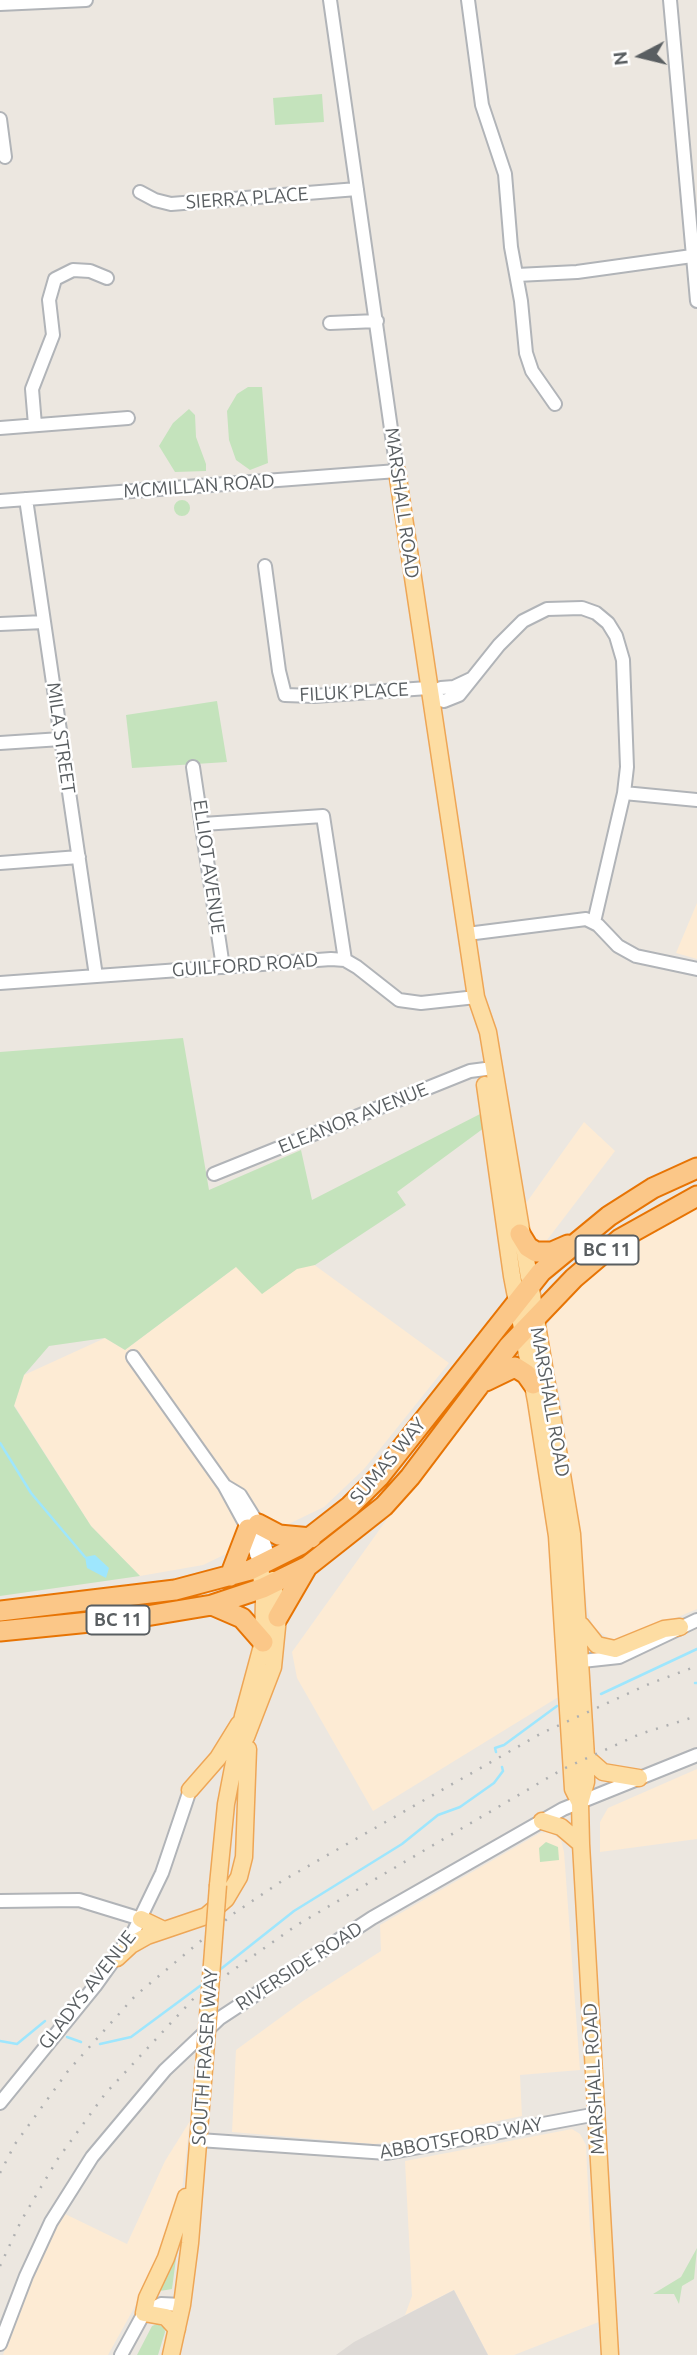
<!DOCTYPE html>
<html>
<head>
<meta charset="utf-8">
<style>
  body { margin:0 }
  #map { position:relative; width:697px; height:2355px; overflow:hidden; background:#ece7e0; font-family:Ubuntu,sans-serif }
  canvas { display:block }
  .north { position:absolute; left:606px; top:21px; width:70px; height:70px; -webkit-text-stroke:5px #fff; paint-order:stroke; rotate:263deg; font-size:19px; font-weight:700; line-height:28px; text-align:center; color:#595e61 }
  .north::after { content:''; display:block; margin:auto; width:24px; height:32px; background:#595e61; clip-path:polygon(50% 0,100% 100%,50% 72%,0 100%) }
</style>
</head>
<body>
<div id="map">
<canvas width="697" height="2355"></canvas>
<div class="north">N</div>
</div>
<script>
const c = document.querySelector('canvas').getContext('2d');
c.lineJoin = 'round';
function fill(path, color) {
  c.fillStyle = color;
  c.fill(path, 'evenodd');
}
function shape(rows) {
  const path = new Path2D();
  for (const r of rows) {
    if (r.length === 3) {
      path.moveTo(r[0] + r[2], r[1]);
      path.arc(r[0], r[1], r[2], 0, 2 * Math.PI);
      continue;
    }
    path.moveTo(r[0], r[1]);
    for (let i = 2; i < r.length; i += 2) path.lineTo(r[i], r[i + 1]);
  }
  return path;
}
function trace(path, color, width, dash) {
  c.strokeStyle = color;
  c.lineWidth = width;
  c.lineCap = dash ? 'butt' : 'round';
  c.setLineDash(dash || []);
  c.stroke(path);
}
function label(font, color, halo, rows, align = 'center') {
  c.font = font + ' Ubuntu,sans-serif';
  c.lineWidth = 5;
  c.setLineDash([]);
  c.textBaseline = 'middle';
  c.strokeStyle = halo;
  c.fillStyle = color;
  for (const [text, x, y, turn = 0] of rows) {
    c.save();
    c.translate(x, y);
    c.rotate((+turn || 0) * Math.PI / 180);
    c.textAlign = isNaN(turn) ? turn : align;
    if (halo) c.strokeText(text, 0, 0);
    c.fillText(text, 0, 0);
    c.restore();
  }
}
fill(shape([
  [697,903,697,959,676,953],
  [584,1122,615,1151,544,1244,534,1241,528,1233,524,1206],
  [697,1206,697,1609,623,1640,611,1640,593,1627,588,1612,562,1407,546,1331,550,1320,591,1275,636,1240],
  [276,1237,449,1363,364,1469,324,1507,203,1565,140,1576,91,1526,14,1405,24,1375,105,1338,125,1350],
  [506,1375,522,1381,530,1414,552,1568,560,1696,373,1811,297,1678,292,1652,405,1494,442,1453,498,1380],
  [697,1769,697,1839,600,1852,600,1822,608,1808],
  [549,1832,561,1840,564,1852,580,2070,520,2075,522,2116,396,2142,374,2144,232,2132,236,2050,303,2001,381,1951,380,1925,540,1833],
  [190,2121,182,2190,159,2263,108,2355,3,2355,38,2258,61,2212,127,2244,165,2161],
  [572,2129,580,2134,586,2145,590,2231,604,2320,514,2355,488,2355,454,2290,405,2315,412,2296,405,2161]
]), '#fdebd4');
fill(shape([
  [454,2290,488,2355,336,2355,354,2342]
]), '#ddd9d5');
fill(shape([
  [322,94,324,122,275,125,273,98],
  [248,387,262,387,268,463,250,470,236,460,229,440,227,411,237,394],
  [189,409,195,415,196,437,206,464,206,471,175,472,159,446,173,423],
  [182,508,8],
  [217,701,227,762,132,768,126,715],
  [183,1038,209,1190,301,1150,312,1200,482,1113,484,1128,397,1192,406,1205,315,1265,297,1269,262,1294,236,1267,125,1350,105,1338,49,1346,24,1375,14,1406,91,1526,140,1576,0,1596,0,1052],
  [546,1842,558,1847,559,1860,540,1862,539,1848],
  [178,2243,172,2289,160,2291,159,2288],
  [697,2248,694,2279,682,2286,679,2304,674,2294,653,2294,681,2277],
  [157,2324,164,2327,165,2332,158,2355,137,2355,152,2326]
]), '#c4e3bc');
fill(shape([
  [95,1555,109,1568,106,1578,87,1568,85,1557]
]), '#9ee6fd');
trace(shape([
  [0,1443,31,1493,85,1557],
  [695,1683,697,1683],
  [601,1694,697,1649],
  [496,1752,495,1748,504,1745,557,1706],
  [217,1972,294,1911,402,1844,438,1815,460,1807,494,1783,503,1771,502,1767],
  [67,2037,81,2042],
  [0,2041,17,2044,45,2021],
  [100,2044,131,2037,204,1983]
]), '#9ee6fd', 2.5);
const minor = shape([
  [468,0,482,105,505,174,511,247,521,301,526,353,532,371,555,404],
  [670,0,697,301],
  [0,4,86,0],
  [0,119,5,157],
  [140,192,155,200,171,204,357,189],
  [517,275,577,272,692,256],
  [330,323,377,321],
  [35,425,32,389,53,335,49,300,55,279,73,270,90,271,107,278],
  [0,428,128,418],
  [26,499,96,976],
  [0,501,397,471,330,0],
  [265,566,279,671,285,695,314,696,428,688],
  [0,624,44,622],
  [430,697,444,701,459,695,499,645,523,621,547,609,582,608,596,613,608,623,616,636,623,660,627,767,624,793,594,922],
  [430,697,441,688,454,687,471,679],
  [0,743,61,739],
  [193,767,223,967],
  [624,793,697,800],
  [203,824,323,816,345,960],
  [0,863,79,857],
  [467,934,586,919,598,925,618,946,636,956,697,969],
  [0,983,331,959,345,960,357,967,399,1000,421,1003,476,997],
  [214,1174,470,1071,493,1068],
  [133,1357,224,1485,248,1529,260,1565],
  [225,1486,240,1495,258,1524,270,1561],
  [573,1662,619,1657,697,1620],
  [0,1901,79,1900,141,1919],
  [0,2103,95,1986,133,1933,162,1873,190,1790],
  [199,2140,387,2153,597,2114],
  [0,2344,26,2276,51,2222,92,2157,165,2070,220,2018,372,1918,563,1809,697,1755],
  [121,2355,144,2313,161,2304,182,2305]
]);
const major = shape([
  [397,471,476,997,488,1032,572,1534,586,1757,586,1782,580,1803,581,1844,610,2355],
  [485,1085,512,1276,536,1401,557,1536,573,1789,580,1803],
  [581,1625,597,1645,615,1649,664,1629,680,1627],
  [246,1737,273,1667,278,1617,273,1580],
  [586,1757,603,1772,639,1778],
  [190,1790,218,1758,239,1724],
  [542,1821,561,1827,581,1844],
  [218,1885,226,1804,243,1716,263,1642,264,1600,260,1565],
  [141,1919,164,1930],
  [117,1958,131,1945,147,1936,206,1916,226,1899,239,1877,244,1857,248,1749],
  [177,2329,166,2317,144,2313,147,2298,166,2258,186,2197],
  [171,2355,182,2305,190,2243,204,2069]
]);
const highway = shape([
  [520,1234,528,1247,536,1252,552,1252,568,1245],
  [486,1381,515,1367,526,1374,533,1384],
  [258,1524,279,1535,311,1538],
  [230,1576,248,1529],
  [212,1605,242,1618,263,1642],
  [0,1611,175,1590,250,1570,300,1545,350,1506,379,1477,541,1272,609,1216,653,1188,697,1168],
  [278,1617,307,1567],
  [0,1631,140,1617,212,1605,263,1588,308,1566,384,1506,410,1477,509,1346,574,1278,620,1239,697,1196]
]);
trace(minor, '#b1b4b8', 16);
trace(major, '#eea656', 19);
trace(highway, '#e77404', 23);
trace(minor, '#fff', 12);
trace(major, '#fddda3', 16);
trace(highway, '#fbc788', 19);
trace(shape([
  [0,2173,15,2144,68,2071,135,1996,233,1914,282,1881,542,1733,649,1684,697,1666],
  [0,2266,21,2221,57,2160,105,2094,195,1997,297,1925,563,1769,640,1734,697,1716]
]), '#afb0b1', 2.5, [2, 9]);
const majorBridge = shape([
  [204,2069,218,1885]
]);
trace(majorBridge, '#eea656', 19, []);
trace(majorBridge, '#fddda3', 16);
for (const [x, y, w] of [
  [607,1250,63],
  [118,1620,63]
]) {
  const box = new Path2D();
  box.roundRect(x - w / 2, y - 14.5, w, 29, 5);
  c.fillStyle = '#fff';
  c.fill(box);
  trace(box, '#595e61', 2);
}
label('bold 18px', '#595e61', null, [
  ["BC 11",607,1250],
  ["BC 11",118,1620]
]);
label('19px', '#595e61', '#fff', [
  ["SIERRA PLACE",247,198,-4],
  ["MCMILLAN ROAD",199,486,-4],
  ["MARSHALL ROAD",402,503,82],
  ["FILUK PLACE",354,692,-3],
  ["MILA STREET",61,738,82],
  ["ELLIOT AVENUE",209,867,82],
  ["GUILFORD ROAD",245,965,-4],
  ["ELEANOR AVENUE",353,1118,-22],
  ["MARSHALL ROAD",550,1402,80],
  ["SUMAS WAY",388,1461,-50],
  ["RIVERSIDE ROAD",299,1966,-33],
  ["GLADYS AVENUE",87,1990,-52],
  ["SOUTH FRASER WAY",205,2057,-86],
  ["MARSHALL ROAD",594,2079,-93],
  ["ABBOTSFORD WAY",461,2138,-10]
]);
</script>
</body>
</html>
